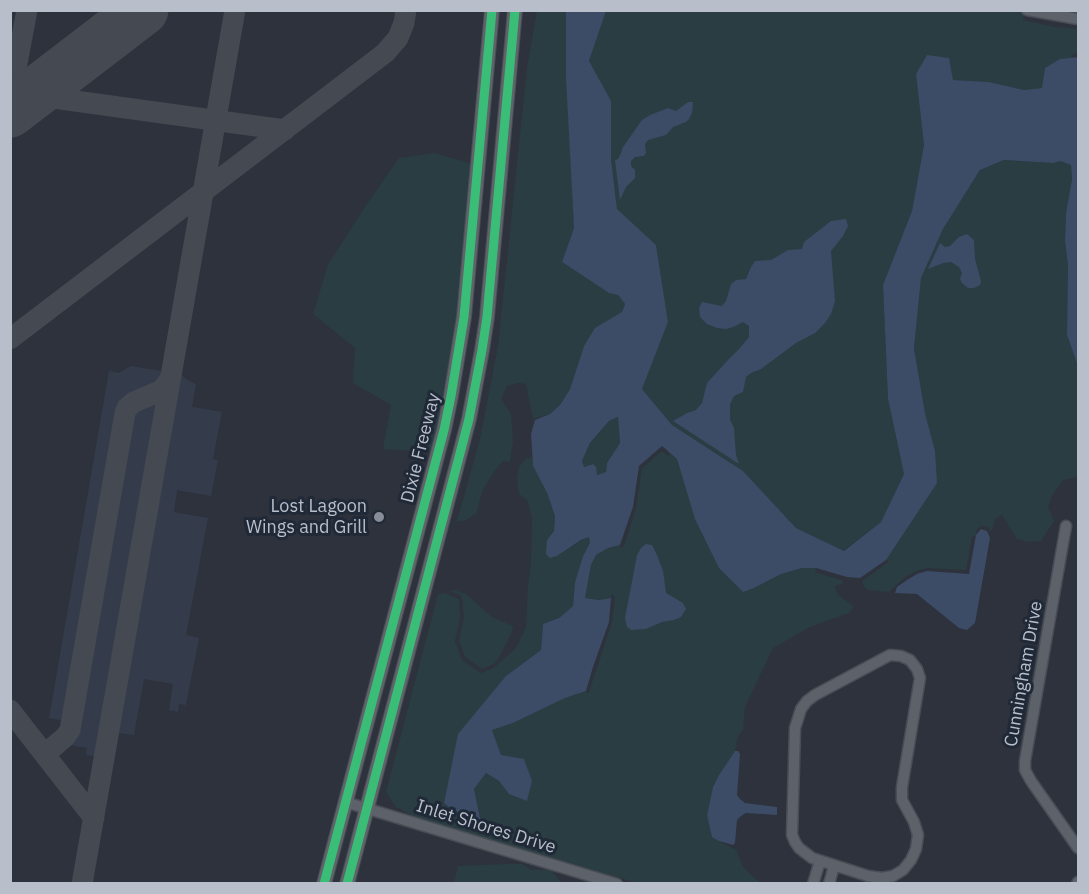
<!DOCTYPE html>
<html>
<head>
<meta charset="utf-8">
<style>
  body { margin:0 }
  #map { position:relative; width:1089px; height:894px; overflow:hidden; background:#2d323c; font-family:"IBM Plex Sans",sans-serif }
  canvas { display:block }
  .frame { position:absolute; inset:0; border:12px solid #b8bfcb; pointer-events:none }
</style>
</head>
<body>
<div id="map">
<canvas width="1089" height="894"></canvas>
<div class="frame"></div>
</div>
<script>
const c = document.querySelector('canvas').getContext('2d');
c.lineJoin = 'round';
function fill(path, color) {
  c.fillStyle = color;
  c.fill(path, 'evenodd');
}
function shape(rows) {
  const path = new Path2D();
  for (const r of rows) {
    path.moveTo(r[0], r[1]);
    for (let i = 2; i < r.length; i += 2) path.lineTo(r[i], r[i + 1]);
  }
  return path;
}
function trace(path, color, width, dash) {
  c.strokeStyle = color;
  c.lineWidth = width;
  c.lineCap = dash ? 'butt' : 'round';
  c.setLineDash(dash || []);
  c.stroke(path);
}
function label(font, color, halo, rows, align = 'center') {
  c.font = font + ' "IBM Plex Sans",sans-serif';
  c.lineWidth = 6;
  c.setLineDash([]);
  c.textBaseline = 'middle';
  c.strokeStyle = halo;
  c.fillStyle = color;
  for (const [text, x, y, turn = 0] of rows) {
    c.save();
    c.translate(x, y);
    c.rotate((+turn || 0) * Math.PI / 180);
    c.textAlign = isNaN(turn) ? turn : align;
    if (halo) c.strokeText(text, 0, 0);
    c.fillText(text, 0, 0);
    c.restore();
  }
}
fill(shape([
  [131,366,180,374,189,381,196,384,192,407,222,412,213,459,218,460,211,496,177,490,174,512,208,518,186,635,199,638,186,705,179,704,178,712,169,710,173,684,144,679,134,735,118,733,113,760,86,755,87,748,68,745,65,737,66,721,49,718,109,371,119,373]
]), '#343c4c');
fill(shape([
  [1025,10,1023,20,1055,27,1078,29,1078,53,1071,55,1072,58,1060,59,1042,88,1024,90,989,82,953,80,948,58,927,56,916,74,924,145,912,211,883,285,888,399,904,474,881,522,843,551,796,528,743,471,672,425,642,389,668,322,656,245,617,209,611,159,589,61,606,11],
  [537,11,566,11,566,56,574,228,562,262,609,293,618,295,625,304,622,312,584,346,570,389,560,405,550,414,533,419,526,384,518,383,507,386,501,399,511,414,513,441,510,462,503,461,493,473,482,492,476,514,464,521,457,521,480,439,498,346,527,68],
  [435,153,472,164,460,317,434,452,383,449,391,405,353,383,355,348,313,314,328,265,363,210,399,158],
  [1004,160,1052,163,1060,160,1071,165,1072,179,1066,213,1065,241,1068,265,1067,335,1078,366,1078,477,1063,480,1052,496,1048,507,1054,521,1041,541,1028,542,1017,539,1002,515,996,518,991,532,988,527,981,526,977,529,976,535,972,537,966,570,927,568,916,571,905,577,889,592,868,590,864,587,862,581,887,563,889,560,886,560,935,451,925,413,914,348,921,278,943,229,980,170],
  [618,417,620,443,607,463,606,472,597,476,593,464,583,467,582,461,590,444,609,421],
  [662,451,668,456,670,453,677,459,696,519,754,588,781,574,802,568,816,568,815,572,841,580,844,583,835,586,837,594,854,607,849,613,810,627,773,648,745,707,743,730,738,736,735,751,719,775,713,787,707,815,719,841,736,850,743,867,760,883,637,883,419,819,396,807,386,792,438,594,444,593,459,599,460,618,455,641,462,660,481,673,495,667,516,648,526,627,528,587,531,562,532,518,527,500,519,494,517,478,519,467,525,459,532,457,533,466,547,493,555,516,554,531,547,540,557,556,589,536,590,543,583,556,575,582,573,606,559,618,543,624,541,650,506,676,462,816,499,833,480,818,474,789,486,773,499,781,509,794,501,755,492,730,513,723,565,698,586,691,588,693,589,692,612,622,615,597,612,594,611,598,599,600,585,598,591,565,596,555,608,548,620,545,620,548,624,546,636,508,642,468],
  [455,590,466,594,492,617,513,626,512,632,500,656,494,664,482,669,465,657,459,640,464,618,462,598,460,595,449,591],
  [506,864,522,864,532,870,551,870,561,882,565,883,454,883,458,866]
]), '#2a3d42');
fill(shape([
  [566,11,606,11,589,61,611,101,611,159,617,209,656,245,668,322,642,389,672,425,743,471,796,528,844,551,881,522,904,474,888,399,883,285,912,211,924,145,916,74,927,55,949,58,953,80,989,82,1024,90,1042,88,1045,68,1060,59,1078,57,1078,366,1067,335,1068,265,1065,241,1066,213,1072,179,1071,165,1060,161,1053,163,1004,160,980,170,943,229,921,278,914,348,925,413,935,451,937,483,886,560,860,578,847,577,816,568,802,568,781,574,754,588,743,592,719,568,695,519,677,459,662,446,639,466,633,507,620,545,608,548,596,555,591,565,585,598,599,600,611,598,609,622,593,667,586,691,565,698,513,723,492,730,501,755,524,759,532,781,527,801,509,794,499,781,486,773,474,789,480,818,503,835,462,817,444,803,458,734,506,676,541,650,543,624,559,618,573,606,575,582,583,556,590,543,589,537,581,540,557,556,550,558,546,554,547,540,554,531,555,516,547,493,533,466,531,434,535,420,550,414,560,405,570,389,584,346,595,328,622,312,625,304,618,295,609,293,562,262,574,228,566,78],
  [618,417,620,443,607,463,606,472,597,475,596,467,593,464,584,467,582,461,590,443,609,421],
  [688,102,693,102,692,113,689,119,686,122,673,127,666,135,648,140,645,144,646,153,644,156,635,157,631,161,631,166,635,170,635,178,626,187,620,200,615,160,618,159,621,153,623,147,642,120,650,115,668,108,676,111],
  [846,219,848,226,843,236,831,251,835,301,831,314,825,323,815,333,796,343,761,369,751,373,746,377,743,392,734,396,730,404,730,420,734,428,736,455,739,464,673,421,687,413,696,410,702,403,707,383,727,361,740,348,749,337,749,326,743,322,733,327,726,329,717,328,707,324,700,317,699,308,702,302,722,306,726,301,731,284,736,280,746,279,751,267,755,261,771,260,788,250,802,249,804,242,831,221],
  [967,234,974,240,975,259,981,281,980,285,974,288,968,288,962,283,960,279,962,273,959,267,951,262,943,263,928,269,940,243,945,247,950,246,959,237],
  [981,529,987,531,990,538,975,623,967,630,959,628,917,594,895,593,897,587,907,580,917,574,927,571,969,574,976,535],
  [646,544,652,545,657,555,663,571,666,593,683,603,686,609,681,617,674,620,662,622,646,629,631,630,627,627,625,618,637,555,641,548],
  [735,751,738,751,740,754,737,795,740,799,745,803,777,807,777,815,746,813,741,816,737,820,735,843,733,845,719,841,712,837,707,815,713,787,719,775]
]), '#3c4b66');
trace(shape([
  [10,92,285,130],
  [10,101,27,10],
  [10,339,385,53,398,38,404,23,406,10],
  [10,710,94,818],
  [45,754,65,737,70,730,125,413,127,408,134,402,160,391,166,385,171,377],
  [82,884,235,10]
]), '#444952', 21);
trace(shape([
  [10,112,143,10]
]), '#444952', 51);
const minor = shape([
  [1027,10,1078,19],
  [1066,526,1025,761,1025,770,1031,781,1078,848],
  [890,655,901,656,910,660,917,669,920,678,902,787,902,800,914,822,918,835,916,849,911,860,903,870,893,876,882,878,868,876,812,858,799,848,795,842,792,835,795,728,801,709,807,701,815,695,890,655],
  [345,802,617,884],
  [813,884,820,861],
  [829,884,834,866],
  [1077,884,1078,882]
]);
const major = shape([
  [324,884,444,430,451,396,464,317,492,10],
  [347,884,469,419,482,350,487,317,515,10]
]);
trace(minor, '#494d55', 13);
trace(major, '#484d55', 16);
trace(minor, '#5d626a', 10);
trace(major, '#5f646b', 14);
trace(shape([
  [324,884,444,430,451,396,464,317,492,10],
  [347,884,469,419,482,350,487,317,515,10]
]), '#3abd76', 9);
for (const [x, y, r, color] of [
  [379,517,6,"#878e99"]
]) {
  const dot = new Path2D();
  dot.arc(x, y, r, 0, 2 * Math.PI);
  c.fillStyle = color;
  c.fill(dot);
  trace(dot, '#202937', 2);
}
label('18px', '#b8bfcb', '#202937', [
  ["Dixie Freeway",421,448,-76],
  ["Cunningham Drive",1024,674,-80],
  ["Inlet Shores Drive",486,827,17]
]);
label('18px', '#b8bfcb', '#202937', [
  ["Lost Lagoon",367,507],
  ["Wings and Grill",367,528]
], 'right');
</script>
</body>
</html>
